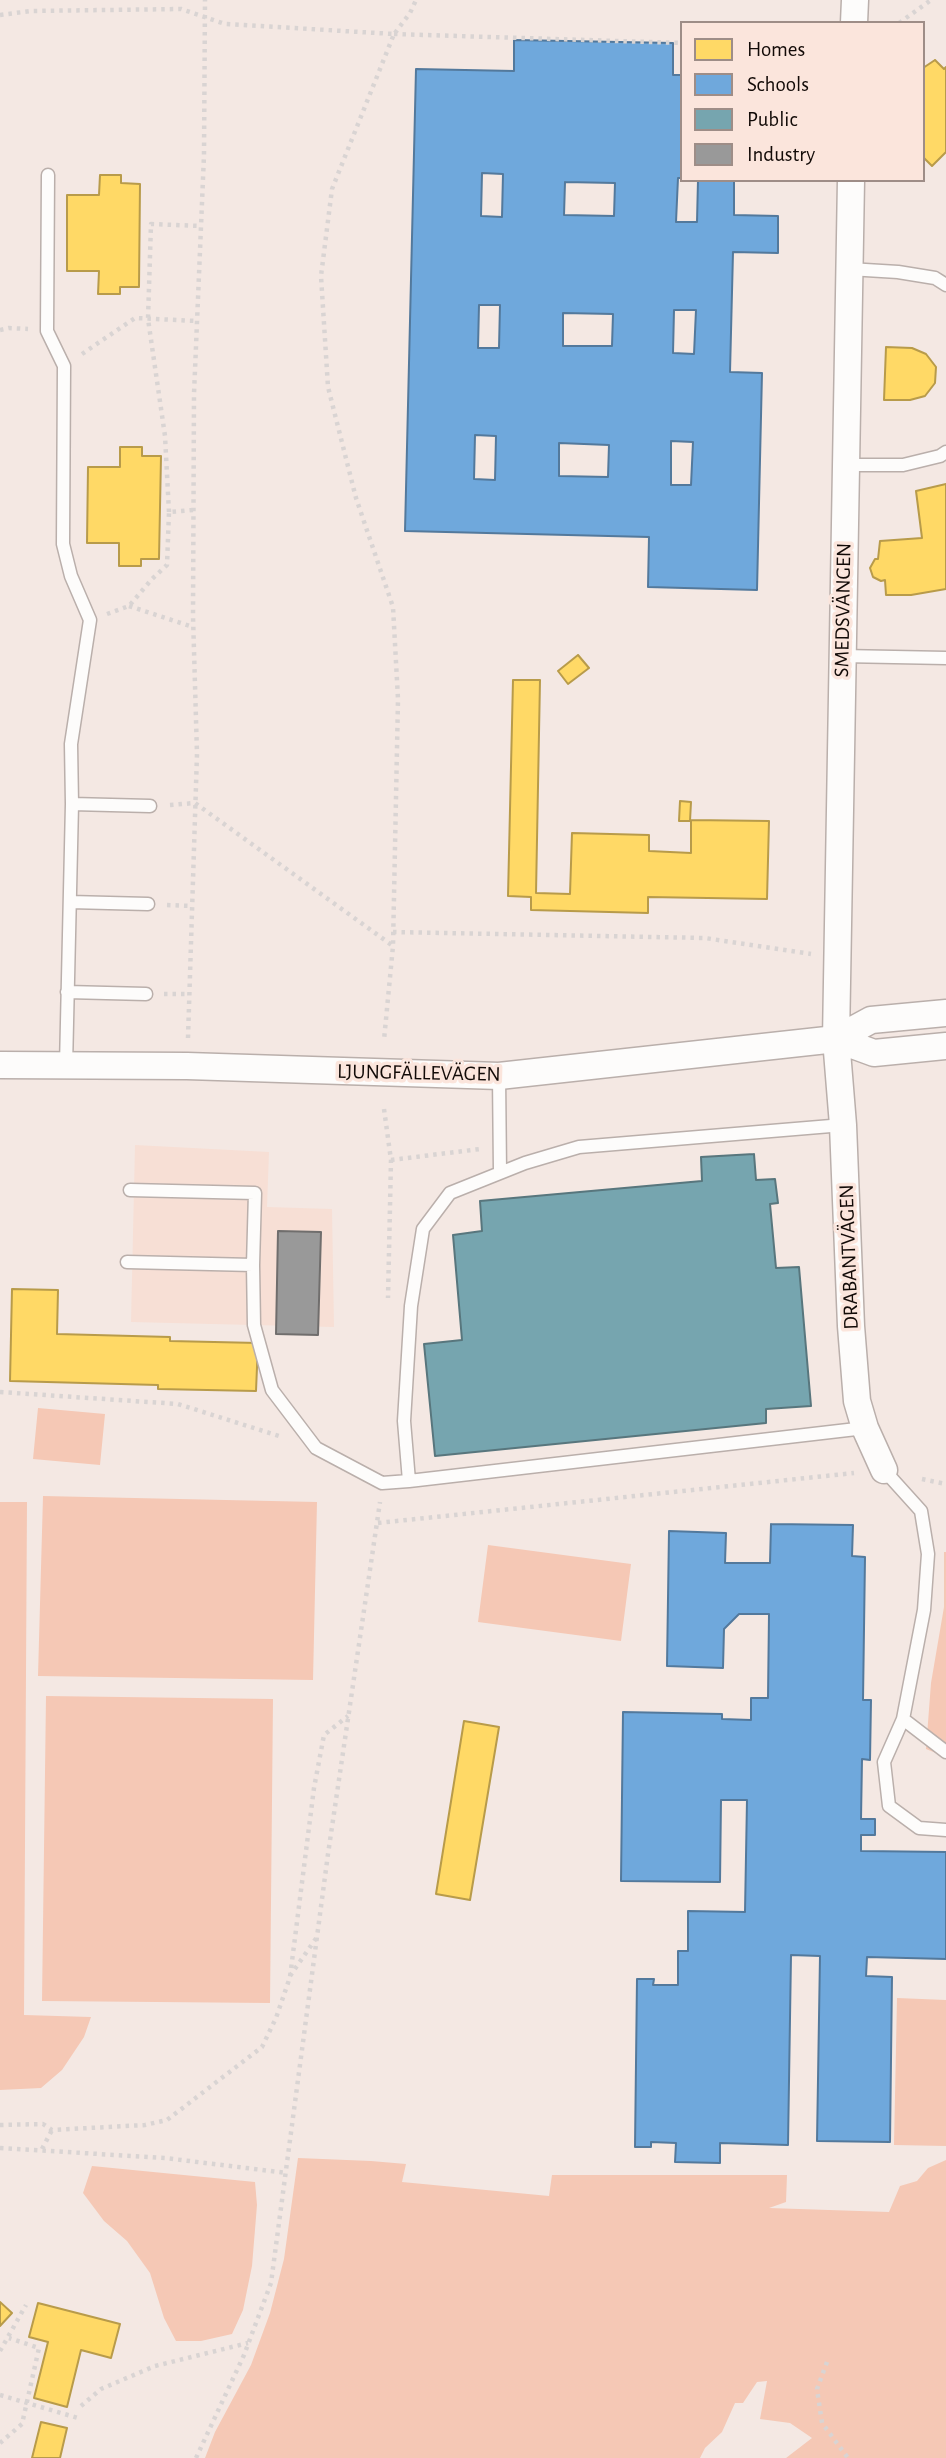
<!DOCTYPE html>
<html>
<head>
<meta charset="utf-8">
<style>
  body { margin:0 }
  #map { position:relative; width:946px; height:2458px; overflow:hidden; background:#f4e8e3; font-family:"Alegreya Sans",sans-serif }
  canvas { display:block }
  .legend { position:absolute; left:680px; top:21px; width:245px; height:161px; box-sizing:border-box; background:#fbe5dc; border:2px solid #9e8d87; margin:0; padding:9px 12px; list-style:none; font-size:21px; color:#120a07 }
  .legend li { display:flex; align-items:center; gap:14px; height:35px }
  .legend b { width:35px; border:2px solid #9e8d87 }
</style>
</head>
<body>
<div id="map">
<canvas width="946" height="2458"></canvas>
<ul class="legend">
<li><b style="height:19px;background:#ffd966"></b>Homes</li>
<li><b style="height:19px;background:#6fa8dc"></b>Schools</li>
<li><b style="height:19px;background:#76a5af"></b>Public</li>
<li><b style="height:19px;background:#999"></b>Industry</li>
</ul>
</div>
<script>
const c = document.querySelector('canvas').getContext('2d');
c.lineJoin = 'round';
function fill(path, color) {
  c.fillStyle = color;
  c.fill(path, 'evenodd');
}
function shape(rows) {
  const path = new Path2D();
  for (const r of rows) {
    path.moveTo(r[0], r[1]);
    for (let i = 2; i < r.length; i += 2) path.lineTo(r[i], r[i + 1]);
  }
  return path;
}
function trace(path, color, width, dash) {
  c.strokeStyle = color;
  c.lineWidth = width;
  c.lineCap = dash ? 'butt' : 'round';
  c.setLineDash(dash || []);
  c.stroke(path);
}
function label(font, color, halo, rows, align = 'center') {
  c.font = font + ' "Alegreya Sans",sans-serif';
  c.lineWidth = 7;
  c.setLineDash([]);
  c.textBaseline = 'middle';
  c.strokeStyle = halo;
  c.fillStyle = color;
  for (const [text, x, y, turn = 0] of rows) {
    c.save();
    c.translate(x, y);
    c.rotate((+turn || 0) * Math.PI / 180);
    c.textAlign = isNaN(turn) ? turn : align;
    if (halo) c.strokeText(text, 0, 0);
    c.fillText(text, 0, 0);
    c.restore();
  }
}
fill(shape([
  [135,1145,269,1152,267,1207,332,1209,334,1327,131,1322]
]), '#f7dfd5');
fill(shape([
  [38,1408,105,1414,100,1465,33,1459],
  [43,1496,317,1502,313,1680,38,1676],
  [0,1502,27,1502,24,2015,91,2017,84,2037,62,2070,41,2088,0,2090],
  [488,1545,631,1564,621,1641,478,1622],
  [944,1552,946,1552,946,1757,926,1749,931,1683,944,1607],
  [46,1696,273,1699,270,2003,42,2001],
  [897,1998,946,2000,946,2146,894,2145],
  [298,2158,371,2161,406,2164,402,2182,549,2196,552,2175,787,2175,786,2202,769,2208,889,2212,900,2186,917,2181,928,2168,946,2160,946,2458,786,2458,812,2438,790,2423,760,2419,767,2381,757,2382,743,2403,735,2403,722,2432,705,2448,700,2458,205,2458,215,2432,251,2365,270,2313,284,2259],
  [92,2166,255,2182,257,2205,252,2266,243,2310,232,2334,201,2341,176,2341,164,2318,150,2273,127,2241,104,2221,83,2193]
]), '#f5c8b5');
const homes = shape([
  [935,60,944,69,946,67,946,152,932,166,923,157,923,68,935,60],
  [100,175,121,175,121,183,140,184,139,287,120,287,120,294,98,294,99,271,67,271,67,195,99,195,100,175],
  [886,347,912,348,926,354,936,367,935,383,925,396,910,400,884,400,886,347],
  [120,447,142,447,142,456,161,456,159,559,141,559,141,566,119,566,119,543,87,543,88,467,120,467,120,447],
  [946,484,946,589,911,595,886,595,885,580,881,581,873,577,870,568,875,559,878,559,880,541,922,538,916,491,946,484],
  [578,655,589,668,568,684,558,671,578,655],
  [513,680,540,680,536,893,570,894,572,833,649,835,649,851,691,853,691,820,769,821,767,899,648,897,648,913,531,910,531,897,508,896,513,680],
  [680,801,691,802,690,821,679,821,680,801],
  [12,1289,58,1290,57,1334,170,1337,170,1341,258,1343,256,1391,158,1389,158,1385,10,1381,12,1289],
  [464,1721,499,1727,470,1900,436,1894,464,1721],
  [0,2302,12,2313,0,2326,0,2302],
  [38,2303,120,2324,111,2358,81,2350,67,2407,34,2398,48,2342,29,2337,38,2303],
  [41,2422,67,2428,60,2458,32,2458,41,2422]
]);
fill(homes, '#ffd966');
trace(homes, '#b89b4a', 2);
const schools = shape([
  [514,40,673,43,673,75,682,75,682,178,678,178,676,222,697,222,698,180,734,180,734,215,778,216,778,253,733,252,730,372,762,373,757,590,648,587,649,537,405,531,416,69,514,71,514,40],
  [482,173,503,174,502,217,481,216,482,173],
  [565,182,615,183,614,216,564,215,565,182],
  [479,305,500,305,499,348,478,348,479,305],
  [674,310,696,310,694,354,673,353,674,310],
  [563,313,613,314,612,346,563,346,563,313],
  [475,435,496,436,495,480,474,479,475,435],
  [671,441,693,442,691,485,671,485,671,441],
  [559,443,609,445,608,477,559,476,559,443],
  [771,1524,853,1525,852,1556,865,1557,863,1700,871,1700,870,1760,862,1759,861,1819,875,1819,875,1835,861,1835,861,1851,946,1852,946,1959,867,1957,866,1976,892,1977,890,2142,817,2141,820,1956,791,1955,788,2145,720,2143,720,2163,675,2162,676,2143,651,2142,651,2147,635,2147,637,1979,654,1979,653,1985,678,1985,678,1951,688,1951,688,1911,745,1912,747,1800,721,1800,720,1882,621,1881,623,1712,722,1714,722,1719,751,1720,751,1698,768,1698,769,1614,739,1614,724,1629,723,1668,667,1666,669,1531,726,1533,725,1563,770,1563,771,1524]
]);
fill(schools, '#6fa8dc');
trace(schools, '#53799c', 2);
const public = shape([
  [754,1154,756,1180,775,1179,778,1203,770,1204,776,1268,799,1267,811,1406,766,1409,766,1423,435,1456,424,1344,462,1340,453,1235,482,1231,480,1201,702,1181,701,1157,754,1154]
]);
fill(public, '#76a5af');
trace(public, '#58767d', 2);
const industry = shape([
  [278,1231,321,1232,318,1335,276,1334,278,1231]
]);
fill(industry, '#999');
trace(industry, '#706e6d', 2);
const lane = shape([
  [48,175,47,331,64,366,63,544,71,576,90,620,71,744,72,804,66,1066],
  [849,269,898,272,935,278,946,285],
  [845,465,903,465,940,456,946,452],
  [842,656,946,658],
  [72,804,150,806],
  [70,902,148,904],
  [67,992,146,994],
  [499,1076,500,1172],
  [843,1125,579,1147,525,1163,450,1193,423,1229,411,1306,404,1421,409,1481,865,1428],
  [127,1262,253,1265,255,1193,130,1190],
  [253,1265,254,1325,272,1390,316,1448,382,1483,409,1481],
  [884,1470,921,1511,928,1554,924,1610,903,1719,884,1762,889,1806,919,1828,946,1830],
  [903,1719,946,1752]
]);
const street = shape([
  [854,23,855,0],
  [851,180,836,1039,843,1125,851,1326,857,1401,865,1428,884,1470],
  [836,1039,874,1053,946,1046],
  [0,1065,187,1066,499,1076,836,1039,871,1020,946,1013]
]);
trace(lane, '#baafab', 15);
trace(street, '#baafab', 29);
trace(shape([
  [0,15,31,11,181,9,225,24,394,34,332,189,321,276,328,387,356,498,393,607,398,699,393,946],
  [899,23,931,0],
  [395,33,410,13,416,0],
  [394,34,682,43],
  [0,330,9,328,28,329],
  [82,354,135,318,197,321],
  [169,512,165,436,148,319,151,224,201,226],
  [129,606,193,627],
  [107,614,129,606,152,579,167,565,169,512,193,510],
  [170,805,195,803,393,946,384,1040],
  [167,905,191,906],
  [393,932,705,938,811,954],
  [164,994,189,994],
  [188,1038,197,754,193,616,194,394,204,155,205,0],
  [384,1109,391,1160,388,1298],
  [391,1160,480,1149],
  [0,1392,178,1404,279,1436],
  [922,1479,946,1484],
  [378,1523,854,1473],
  [290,1976,317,1937],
  [0,2125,43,2124,52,2130,145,2125,167,2120,262,2047,276,2018,290,1977,314,1788,324,1735,348,1716],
  [0,2148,165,2158,287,2173],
  [42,2149,52,2130],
  [0,2351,26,2305],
  [827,2362,817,2389,822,2423,848,2458],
  [0,2395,78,2418],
  [81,2406,101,2389,155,2366,248,2343],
  [0,2443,22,2424,39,2348,9,2338],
  [196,2458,244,2355,271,2283,328,1854,380,1502]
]), '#d9d4d3', 4.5, [3.5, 5]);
trace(lane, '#fdfcfb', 12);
trace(street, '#fdfcfb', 26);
label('21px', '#120a07', '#fbe5dc', [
  ["SMEDSVÄNGEN",843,610,-89],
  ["LJUNGFÄLLEVÄGEN",419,1073,1],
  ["DRABANTVÄGEN",849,1257,-92]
]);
</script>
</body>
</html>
